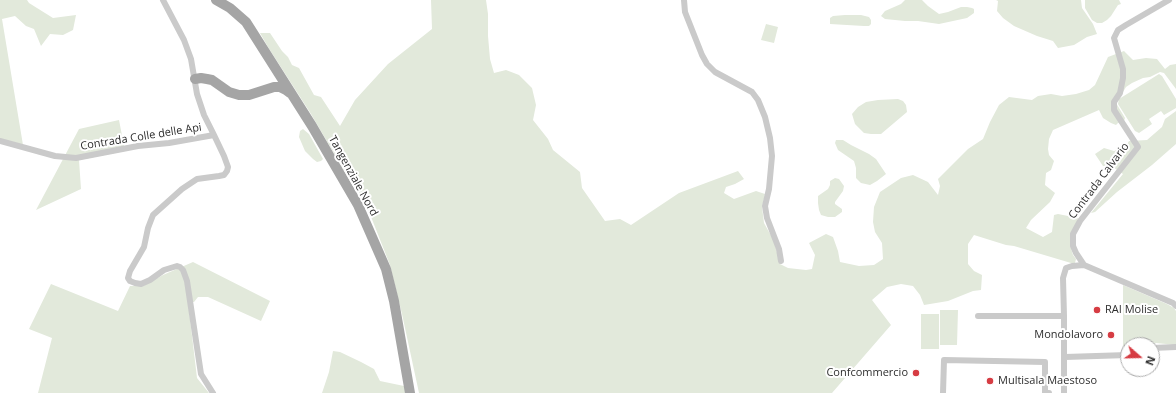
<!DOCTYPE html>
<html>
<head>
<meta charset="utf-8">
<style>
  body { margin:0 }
  #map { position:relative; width:1176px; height:393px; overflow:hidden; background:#fff; font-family:"Open Sans",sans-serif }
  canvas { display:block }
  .north { position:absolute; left:1120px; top:337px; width:40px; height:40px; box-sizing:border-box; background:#fff; border:1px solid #ababab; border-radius:50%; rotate:110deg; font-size:11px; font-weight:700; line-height:16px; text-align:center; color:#2d2d2d }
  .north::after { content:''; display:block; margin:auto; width:14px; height:18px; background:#d63c43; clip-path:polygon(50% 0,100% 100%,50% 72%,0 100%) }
</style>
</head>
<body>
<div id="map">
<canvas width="1176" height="393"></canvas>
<div class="north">N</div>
</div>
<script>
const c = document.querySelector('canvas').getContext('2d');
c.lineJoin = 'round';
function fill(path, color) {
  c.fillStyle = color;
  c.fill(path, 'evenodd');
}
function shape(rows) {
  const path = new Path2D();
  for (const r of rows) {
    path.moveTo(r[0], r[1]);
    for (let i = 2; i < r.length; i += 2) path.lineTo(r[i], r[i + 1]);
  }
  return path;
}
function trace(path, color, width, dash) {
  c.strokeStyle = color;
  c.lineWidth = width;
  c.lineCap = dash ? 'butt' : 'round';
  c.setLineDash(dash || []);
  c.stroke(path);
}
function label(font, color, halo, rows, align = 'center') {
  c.font = font + ' "Open Sans",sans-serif';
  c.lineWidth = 4;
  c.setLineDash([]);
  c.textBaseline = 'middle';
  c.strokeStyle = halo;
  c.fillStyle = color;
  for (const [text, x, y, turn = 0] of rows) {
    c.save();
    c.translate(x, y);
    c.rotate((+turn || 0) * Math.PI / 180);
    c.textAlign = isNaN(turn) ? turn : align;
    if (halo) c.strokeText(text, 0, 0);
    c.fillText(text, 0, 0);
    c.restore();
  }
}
fill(shape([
  [0,0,27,0,29,3,53,18,76,15,73,30,63,35,50,34,41,46,34,29,26,26,15,16,2,19,23,145,0,139],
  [431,0,486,0,488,14,488,36,490,59,494,73,506,70,519,75,532,88,536,105,533,120,548,139,553,150,580,172,582,188,605,221,620,219,631,225,679,193,738,171,744,179,735,184,726,187,724,193,734,199,756,191,765,194,762,207,764,223,774,241,780,264,788,268,806,270,812,269,815,255,809,243,826,234,833,237,838,251,840,262,859,266,874,265,883,259,882,243,875,232,873,222,874,207,880,192,901,178,913,175,928,182,938,195,940,186,938,179,968,149,983,139,990,122,999,105,1009,97,1032,100,1038,96,1051,94,1062,96,1076,94,1089,90,1095,85,1108,57,1124,51,1133,60,1146,58,1157,59,1165,69,1170,65,1176,64,1176,89,1164,73,1160,72,1150,77,1143,78,1132,83,1126,87,1123,92,1117,98,1116,103,1125,118,1124,121,1118,123,1116,125,1111,123,1103,118,1099,110,1053,130,1049,139,1048,149,1049,155,1054,161,1051,170,1046,173,1045,185,1055,193,1050,202,1031,220,1026,228,1043,237,1052,232,1054,215,1058,214,1078,218,1070,245,1073,255,1076,259,1075,263,1071,263,1014,246,1006,245,974,235,968,244,968,264,974,271,982,275,981,290,973,291,948,301,924,305,920,295,913,286,901,284,887,287,872,300,891,325,832,393,419,393,402,314,390,265,364,199,349,179,311,114,268,47,260,33,270,33,282,51,288,57,292,65,299,68,314,95,321,97,340,126,355,100,388,64,432,29],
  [905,0,922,0,928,6,939,14,948,12,961,7,967,7,972,8,974,9,974,13,967,18,939,24,918,21,905,21,885,19,881,16,885,11,901,4],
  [996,0,1081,0,1082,8,1093,24,1097,34,1087,37,1074,45,1058,48,1053,41,1037,36,1014,26,1003,18,997,11,998,1],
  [1085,0,1119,0,1121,4,1118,5,1111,16,1107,20,1102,23,1097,23,1092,20,1085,8],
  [845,15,861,15,869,17,871,20,871,24,869,26,864,26,830,24,830,18,833,16],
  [766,24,778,27,774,43,761,40],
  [1159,74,1162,76,1176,99,1176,108,1164,115,1161,111,1149,119,1152,124,1139,133,1135,131,1118,104,1119,99],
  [898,99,903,101,906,105,907,112,881,134,871,134,864,133,855,124,852,114,858,107,866,102,878,100],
  [1176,111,1176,144,1152,165,1117,192,1095,212,1091,213,1123,174,1113,167,1103,166,1095,154,1104,148,1114,151,1126,146,1129,141,1147,140,1162,127,1165,119],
  [119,120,125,151,79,160,81,189,36,210,79,129],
  [303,129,309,134,323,159,321,161,317,162,313,159,305,151,299,137,300,131],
  [836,140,843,140,851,145,869,154,876,159,886,174,877,181,870,185,861,183,856,178,856,168,854,161,838,150,835,143],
  [835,178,839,179,844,186,843,191,835,202,835,204,842,209,842,212,835,217,828,217,821,215,819,210,818,203,818,196,828,189,830,185,830,181],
  [193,262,270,301,261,321,208,297,198,297,194,302,188,302,197,378,209,393,38,393,52,338,29,329,51,284,118,311,130,286,143,286,163,275],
  [1123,285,1167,304,1174,308,1176,311,1176,345,1156,343,1151,345,1128,345,1128,349,1123,349],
  [940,310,958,310,957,345,940,345],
  [921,314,939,314,939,349,921,349],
  [333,351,340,352,361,362,374,369,380,381,404,386,406,393,322,393,329,372]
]), '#e2e9db');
trace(shape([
  [163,0,184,40,191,59,197,94,204,115,214,135,224,156,228,167,227,171,224,175,219,176,197,179,182,189,153,215,148,228,144,247,130,271,128,278,130,281,135,283,141,284,150,280,164,270,177,266,180,267,183,270,187,281,201,374,213,393],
  [684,0,685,12,702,55,707,64,715,72,752,92,758,100,765,117,770,138,772,156,769,189,765,206,767,218,779,249,781,261],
  [0,141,55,156,76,158,138,146,169,143,214,135],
  [1084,265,1076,253,1073,246,1073,234,1080,221,1138,147,1114,110,1114,102,1120,93,1123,78,1123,69,1114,38,1118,30,1126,25,1169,0],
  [978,316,1064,316,1063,278,1066,268,1072,266,1084,265,1173,303,1176,306],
  [1152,348,1176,347],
  [1065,357,1128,355],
  [943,393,944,360,1045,362,1045,393,1049,393],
  [1064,393,1064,316]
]), '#cacaca', 6);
trace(shape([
  [216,0,230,8,246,22,312,126,358,205,386,269,394,301,410,393],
  [195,79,201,78,207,79,212,80,229,92,239,95,249,95,274,87,280,87,286,90,290,93]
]), '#a5a5a5', 10);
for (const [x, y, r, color] of [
  [1097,310,4,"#d63c43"],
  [1111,335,4,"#d63c43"],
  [916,373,4,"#d63c43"],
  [990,381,4,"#d63c43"]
]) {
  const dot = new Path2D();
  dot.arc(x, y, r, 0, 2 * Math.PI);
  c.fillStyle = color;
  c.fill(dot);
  trace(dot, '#fff', 1.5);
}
label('11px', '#2d2d2d', '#fff', [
  ["Contrada Colle delle Api",141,137,-9],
  ["Tangenziale Nord",353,176,61],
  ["Contrada Calvario",1099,181,-53]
]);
label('11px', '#2d2d2d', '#fff', [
  ["RAI Molise",1105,310],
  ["Mondolavoro",1103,335,"right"],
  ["Confcommercio",908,373,"right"],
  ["Multisala Maestoso",998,381]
], 'left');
</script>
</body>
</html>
